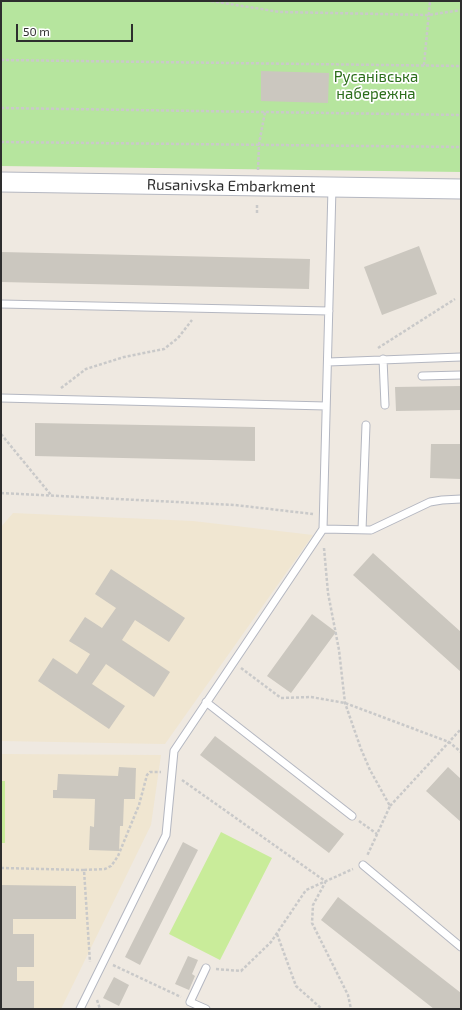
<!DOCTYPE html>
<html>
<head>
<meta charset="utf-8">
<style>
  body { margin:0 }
  #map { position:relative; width:462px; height:1010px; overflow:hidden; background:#efe9e1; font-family:"Exo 2",sans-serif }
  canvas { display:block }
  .frame { position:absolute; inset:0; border:2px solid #2e2e2e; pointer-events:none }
  .scale { position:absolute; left:16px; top:24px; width:117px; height:18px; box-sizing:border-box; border:2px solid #2e2e2e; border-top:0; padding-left:5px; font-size:12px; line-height:14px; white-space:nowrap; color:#2e2e2e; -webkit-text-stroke:3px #fff; paint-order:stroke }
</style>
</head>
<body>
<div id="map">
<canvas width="462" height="1010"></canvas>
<div class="frame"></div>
<div class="scale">50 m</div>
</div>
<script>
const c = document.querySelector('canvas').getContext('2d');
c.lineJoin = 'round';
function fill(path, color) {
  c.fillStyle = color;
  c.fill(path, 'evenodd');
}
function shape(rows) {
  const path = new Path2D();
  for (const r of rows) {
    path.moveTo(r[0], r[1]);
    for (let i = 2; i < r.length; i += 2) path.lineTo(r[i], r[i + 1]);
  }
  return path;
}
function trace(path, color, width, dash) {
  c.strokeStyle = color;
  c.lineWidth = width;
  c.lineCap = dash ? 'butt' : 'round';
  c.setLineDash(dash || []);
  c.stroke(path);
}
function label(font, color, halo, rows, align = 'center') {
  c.font = font + ' "Exo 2",sans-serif';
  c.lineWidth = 3.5;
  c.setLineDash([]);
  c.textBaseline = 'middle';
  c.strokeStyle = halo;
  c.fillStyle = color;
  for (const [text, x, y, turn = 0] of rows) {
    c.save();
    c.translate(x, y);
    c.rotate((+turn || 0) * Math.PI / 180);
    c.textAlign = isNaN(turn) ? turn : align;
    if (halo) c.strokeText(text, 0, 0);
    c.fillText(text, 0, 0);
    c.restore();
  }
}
fill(shape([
  [13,513,193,521,313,535,165,744,1,741,1,527],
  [1,754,161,755,151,825,61,1009,1,1009]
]), '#f0e6d1');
fill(shape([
  [1,1,461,1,461,172,1,166]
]), '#b6e59e');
fill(shape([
  [1,781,5,781,5,843,1,843],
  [221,832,272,858,220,960,169,934]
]), '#c9ec9a');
fill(shape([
  [261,71,329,73,328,103,261,101],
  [419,246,437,294,382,315,364,267],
  [1,252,310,259,309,289,1,282],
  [461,386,461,410,396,411,395,387],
  [35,423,255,427,255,461,35,456],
  [431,444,461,444,461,479,430,478],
  [373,553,461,632,461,672,353,575],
  [111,569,185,618,169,642,135,620,122,640,170,672,154,697,106,664,92,684,125,706,109,729,38,681,53,658,77,674,90,654,69,641,85,617,102,628,116,608,95,594],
  [312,614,336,632,291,693,267,676],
  [215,736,344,834,329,853,200,755],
  [119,767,136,768,135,799,124,799,123,826,120,826,119,851,89,850,90,826,94,827,95,799,53,798,53,790,57,790,58,774,118,776],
  [448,767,461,779,461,822,426,791],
  [183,842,198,850,140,965,125,957],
  [1,885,76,886,76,919,13,919,13,934,34,934,34,967,17,967,17,981,34,981,34,1009,1,1009],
  [338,897,461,993,461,1009,434,1009,321,920],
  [188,956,198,960,192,974,195,976,189,990,175,984],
  [114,977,129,985,119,1006,103,998]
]), '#cbc7bf');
const service = shape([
  [1,304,329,311],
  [383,359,385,405],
  [328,362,461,357],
  [422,376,461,375],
  [1,398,326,406],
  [323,529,371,530,430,502,442,500,461,499],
  [362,530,366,425],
  [206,702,352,816],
  [363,865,461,947],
  [80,1009,166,835,174,751,323,529,332,188],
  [206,1009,190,1002,206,968]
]);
const secondary = shape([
  [1,182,461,189]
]);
trace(service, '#b4b7c1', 9);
trace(secondary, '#b4b7c1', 21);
trace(shape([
  [211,1,280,12,429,15,461,10],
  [1,60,461,66],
  [424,65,430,1],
  [1,108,461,115],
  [1,142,461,147],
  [258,170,259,144,265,112],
  [257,213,257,203],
  [378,348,455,299],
  [61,388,86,369,124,357,164,349,178,338,192,320],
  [1,434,51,495],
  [1,493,235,505,313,514],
  [324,548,328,593,339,650,345,703,361,749,370,770,390,806,367,856],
  [241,668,281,698,311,697,345,703,449,742,461,752],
  [182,780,325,881],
  [390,806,461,729],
  [359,821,377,834],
  [1,868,84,870,90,962],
  [84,870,105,869,111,866,114,862,118,856,139,805,147,775,150,772,161,772],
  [326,881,313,905,312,923,348,995,351,1009],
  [277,934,296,986,322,1009],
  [113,965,181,997],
  [216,969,241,971,271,942,306,890,353,869],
  [97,1000,100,1009]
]), '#c9c9c9', 2.5, [3, 2]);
trace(service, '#fff', 7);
trace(secondary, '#fff', 19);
label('15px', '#2c6e1b', '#fff', [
  ["Русанівська",376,77],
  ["набережна",376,94]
]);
label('15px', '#2e2e2e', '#fff', [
  ["Rusanivska Embarkment",231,186,1]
]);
</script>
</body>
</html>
